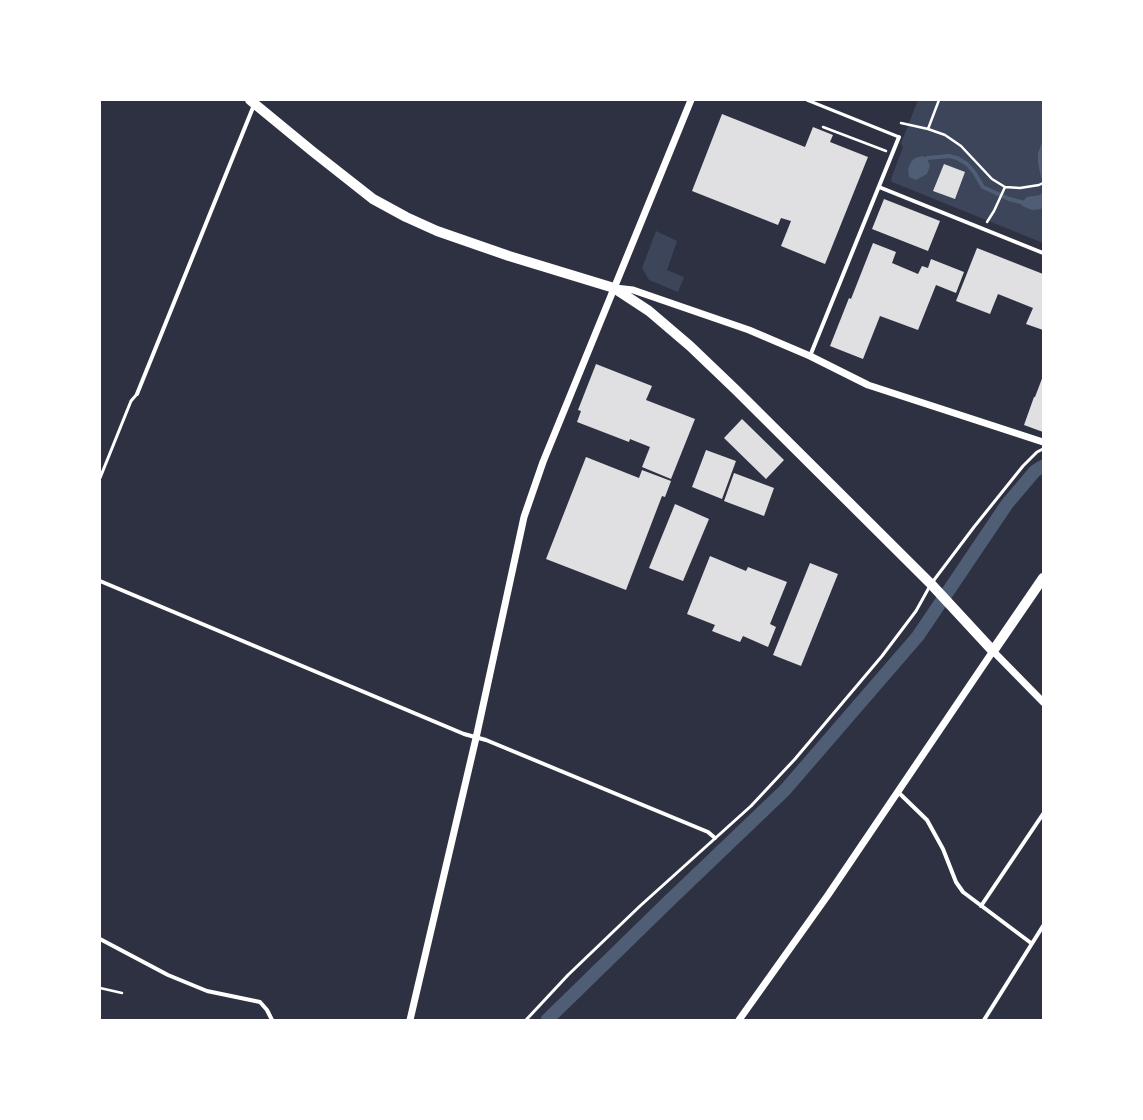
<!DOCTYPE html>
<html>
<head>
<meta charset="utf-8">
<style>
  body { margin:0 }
  #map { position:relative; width:1143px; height:1120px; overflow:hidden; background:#2d3142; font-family:"Roboto Condensed",sans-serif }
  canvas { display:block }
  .frame { position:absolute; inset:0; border:101px solid #fff; pointer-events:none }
</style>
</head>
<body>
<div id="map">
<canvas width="1143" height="1120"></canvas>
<div class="frame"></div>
</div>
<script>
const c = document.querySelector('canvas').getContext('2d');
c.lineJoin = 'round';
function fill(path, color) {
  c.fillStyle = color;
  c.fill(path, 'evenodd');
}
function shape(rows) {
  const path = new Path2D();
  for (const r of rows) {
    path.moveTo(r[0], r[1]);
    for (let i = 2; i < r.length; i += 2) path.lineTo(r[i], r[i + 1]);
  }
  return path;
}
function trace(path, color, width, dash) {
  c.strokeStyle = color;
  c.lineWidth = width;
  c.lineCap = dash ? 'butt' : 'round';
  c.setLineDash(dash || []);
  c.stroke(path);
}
fill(shape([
  [918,100,1043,100,1043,243,892,182,891,179,903,147,901,143],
  [656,231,677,241,667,270,684,277,678,292,649,280,642,268]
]), '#3c4559');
fill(shape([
  [922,156,927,158,930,166,927,174,916,180,909,177,908,169,911,162,915,158],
  [1043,191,1043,206,1041,209,1032,210,1022,206,1021,203,1027,197,1040,195]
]), '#4f5d75');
trace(shape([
  [1043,145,1040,154,1040,163,1043,177],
  [927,158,949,156,957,158,967,164,974,172,983,187,1009,199,1025,203]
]), '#4f5d75', 4);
trace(shape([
  [547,1020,669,901,785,790,918,636,1007,504,1035,471,1043,466]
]), '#4f5d75', 13);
fill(shape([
  [722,114,805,147,813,127,833,135,830,142,868,157,825,264,781,246,791,221,781,218,778,225,692,191],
  [944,164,965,172,955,199,933,191],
  [884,199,940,221,928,251,872,229],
  [873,243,896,252,892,263,918,274,922,266,928,268,931,259,964,272,956,293,936,285,918,330,880,316,863,359,830,346,849,298,851,299],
  [977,248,1043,274,1043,330,1026,324,1033,308,998,294,990,314,956,301],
  [596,364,652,386,646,400,695,419,671,479,642,467,650,447,630,439,629,442,577,422,581,411,578,410],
  [1043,376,1043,432,1024,425,1034,397,1035,397],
  [742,419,784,460,766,479,724,438],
  [706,450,736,461,722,499,692,487],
  [586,457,639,478,642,470,671,481,665,497,662,496,626,590,546,559],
  [734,473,774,488,764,516,724,501],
  [675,504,709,519,683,581,649,568],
  [710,556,746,571,748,567,787,582,770,624,776,627,768,647,743,636,740,642,712,631,715,625,687,614],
  [810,563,838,574,801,666,773,655]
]), '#e0e0e3');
trace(shape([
  [901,123,928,129,945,135,961,146,992,179,1005,187,1020,188,1039,185,1043,183],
  [823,127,886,151],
  [928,129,939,100],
  [987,222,994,211,1005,187],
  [100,988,122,993]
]), '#fff', 2.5);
trace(shape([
  [807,100,899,137],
  [100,478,131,401,137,394],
  [526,1020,568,975,640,906,751,806,795,759,882,656,916,611,931,584,974,527,1023,466,1037,452,1043,449]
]), '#fff', 3);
trace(shape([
  [879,187,1043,253],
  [810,356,899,137],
  [137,394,254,105],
  [100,581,464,734,486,740,708,832,715,838],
  [898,792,927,820,943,849,956,882,963,892,1031,943],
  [981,906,1043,814],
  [100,939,168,975,207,991,260,1002,267,1010,272,1020],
  [984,1020,1043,926]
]), '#fff', 4);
trace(shape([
  [615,288,633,290,749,330,810,356,868,385,1043,442],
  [410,1020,476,738,524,517,543,462,691,100],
  [739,1020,828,895,993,651,1043,702]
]), '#fff', 7);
trace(shape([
  [250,100,312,151,373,199,406,217,437,231,509,256,614,288,649,311,690,346,736,390,931,584,993,651,1043,578]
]), '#fff', 10);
</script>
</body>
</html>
